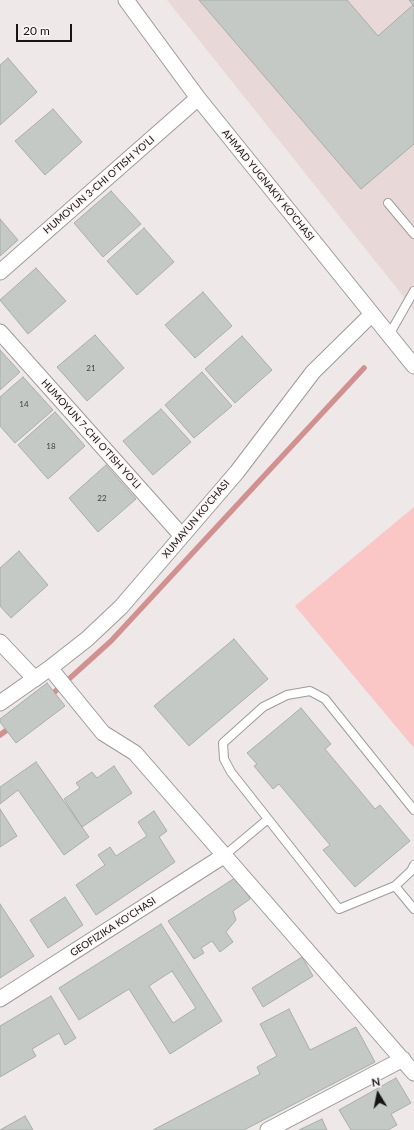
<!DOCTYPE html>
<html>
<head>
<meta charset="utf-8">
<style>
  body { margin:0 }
  #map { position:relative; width:414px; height:1130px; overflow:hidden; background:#efe8e8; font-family:Lato,sans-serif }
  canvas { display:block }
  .north { position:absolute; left:358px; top:1074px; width:40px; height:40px; -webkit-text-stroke:3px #fcf5f5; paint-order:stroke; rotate:350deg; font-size:11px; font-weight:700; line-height:16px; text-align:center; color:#181515 }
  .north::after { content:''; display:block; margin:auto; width:14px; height:18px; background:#181515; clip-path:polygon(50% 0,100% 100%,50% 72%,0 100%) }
  .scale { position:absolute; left:16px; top:24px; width:56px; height:18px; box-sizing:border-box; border:2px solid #181515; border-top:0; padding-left:5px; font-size:12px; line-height:14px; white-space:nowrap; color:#181515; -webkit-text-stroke:3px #fcf5f5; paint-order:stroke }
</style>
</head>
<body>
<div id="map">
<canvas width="414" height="1130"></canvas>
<div class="north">N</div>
<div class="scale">20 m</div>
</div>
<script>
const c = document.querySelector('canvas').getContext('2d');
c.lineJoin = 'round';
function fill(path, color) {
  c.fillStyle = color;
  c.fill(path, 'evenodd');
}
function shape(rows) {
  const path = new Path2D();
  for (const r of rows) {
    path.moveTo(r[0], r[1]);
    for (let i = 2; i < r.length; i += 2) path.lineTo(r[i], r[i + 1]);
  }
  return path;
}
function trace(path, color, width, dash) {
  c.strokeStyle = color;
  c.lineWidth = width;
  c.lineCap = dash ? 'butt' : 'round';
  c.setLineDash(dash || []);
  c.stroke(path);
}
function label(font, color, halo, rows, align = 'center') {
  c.font = font + ' Lato,sans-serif';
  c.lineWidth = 3;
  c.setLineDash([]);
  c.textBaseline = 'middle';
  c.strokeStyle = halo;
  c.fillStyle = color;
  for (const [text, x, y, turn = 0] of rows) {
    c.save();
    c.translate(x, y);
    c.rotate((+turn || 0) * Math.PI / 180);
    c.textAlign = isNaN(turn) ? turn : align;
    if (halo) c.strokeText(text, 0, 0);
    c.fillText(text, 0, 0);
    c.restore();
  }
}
fill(shape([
  [167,0,414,0,414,310,407,301]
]), '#e8d9d8');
fill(shape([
  [414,507,414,748,295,606]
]), '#fbc6c6');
trace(shape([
  [49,697,111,641,364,368],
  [0,735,11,727]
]), '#d29191', 5.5);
const building = shape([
  [199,0,347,0,378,36,413,5,409,0,414,0,414,144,361,189,199,0],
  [8,58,37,92,0,125,0,65,8,58],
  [53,109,82,142,45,175,15,141,53,109],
  [111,191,141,224,103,257,74,223,111,191],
  [0,219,18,240,0,256,0,219],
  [144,228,174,262,137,295,107,261,144,228],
  [36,268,66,301,28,334,0,300,36,268],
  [203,292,232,326,195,358,165,325,203,292],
  [95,335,124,368,87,401,57,367,95,335],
  [242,336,272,370,235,403,205,369,242,336],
  [0,350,20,372,0,390,0,350],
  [202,372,232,406,194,438,165,405,202,372],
  [23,377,53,410,15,443,0,426,0,397,23,377],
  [161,409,191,442,153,475,123,441,161,409],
  [55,412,85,446,48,479,18,445,55,412],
  [106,465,136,499,98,532,69,498,106,465],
  [19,551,48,585,11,618,0,606,0,568,19,551],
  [234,639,268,679,189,746,154,706,234,639],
  [47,683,65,706,16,743,0,722,0,719,47,683],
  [301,708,331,744,325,749,375,809,380,805,410,841,355,887,323,850,330,845,279,784,273,789,254,766,257,764,247,753,301,708],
  [36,762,89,837,64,855,18,790,0,804,0,787,36,762],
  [114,766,132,793,82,827,64,799,80,788,76,783,92,772,97,778,114,766],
  [0,809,17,836,0,847,0,809],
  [154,811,167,831,159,837,175,862,96,915,76,885,105,865,98,855,110,847,116,856,147,836,138,822,154,811],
  [238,876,250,899,233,911,236,920,226,932,233,942,220,952,212,941,201,948,204,953,194,959,168,921,238,876],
  [65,897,83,925,48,948,30,920,65,897],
  [0,904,34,956,0,978,0,904],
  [161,924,222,1021,170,1054,129,989,79,1020,59,988,161,924],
  [172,971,196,1008,173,1023,149,986,172,971],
  [302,957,313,976,263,1007,252,988,302,957],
  [51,996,76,1038,65,1045,59,1033,32,1049,36,1056,0,1077,0,1026,51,996],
  [289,1009,310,1050,356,1027,375,1062,244,1130,153,1130,260,1074,257,1067,277,1056,260,1024,289,1009],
  [396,1078,411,1103,391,1114,397,1125,388,1130,351,1130,339,1110,396,1078],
  [25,1116,33,1130,0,1130,25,1116],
  [322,1119,327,1130,299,1130,322,1119]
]);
fill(building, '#c4c9c5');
trace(building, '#a9aeaa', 1);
const service = shape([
  [388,203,414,234],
  [389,335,414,291],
  [414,810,325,699,310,691,287,695,263,707,223,743,224,759,231,772,339,909,395,886,414,909],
  [225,855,268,819],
  [395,886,411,871,414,865]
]);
const minor = shape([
  [126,0,198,98,414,366],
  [0,272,198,98],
  [0,332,182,536],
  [0,642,35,679],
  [50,668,103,733,135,753,414,1073],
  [0,703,50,668,87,639,121,607,237,472,313,372,372,314],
  [0,999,225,855],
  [268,1130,403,1059]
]);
trace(service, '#a09a9a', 10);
trace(minor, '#a09a9a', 17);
trace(service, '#fff', 8);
trace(minor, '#fff', 15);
label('8px', '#434241', null, [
  ["21",91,368],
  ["14",24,404],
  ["18",51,446],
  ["22",102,498]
]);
label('10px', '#181515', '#fcf5f5', [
  ["HUMOYUN 3-CHI O'TISH YO'LI",99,185,-41],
  ["AHMAD YUGNAKIY KO'CHASI",268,185,51],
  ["HUMOYUN 7-CHI O'TISH YO'LI",91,434,48],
  ["XUMAYUN KO'CHASI",196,519,-50],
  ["GEOFIZIKA KO'CHASI",113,927,-33]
]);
</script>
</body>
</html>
